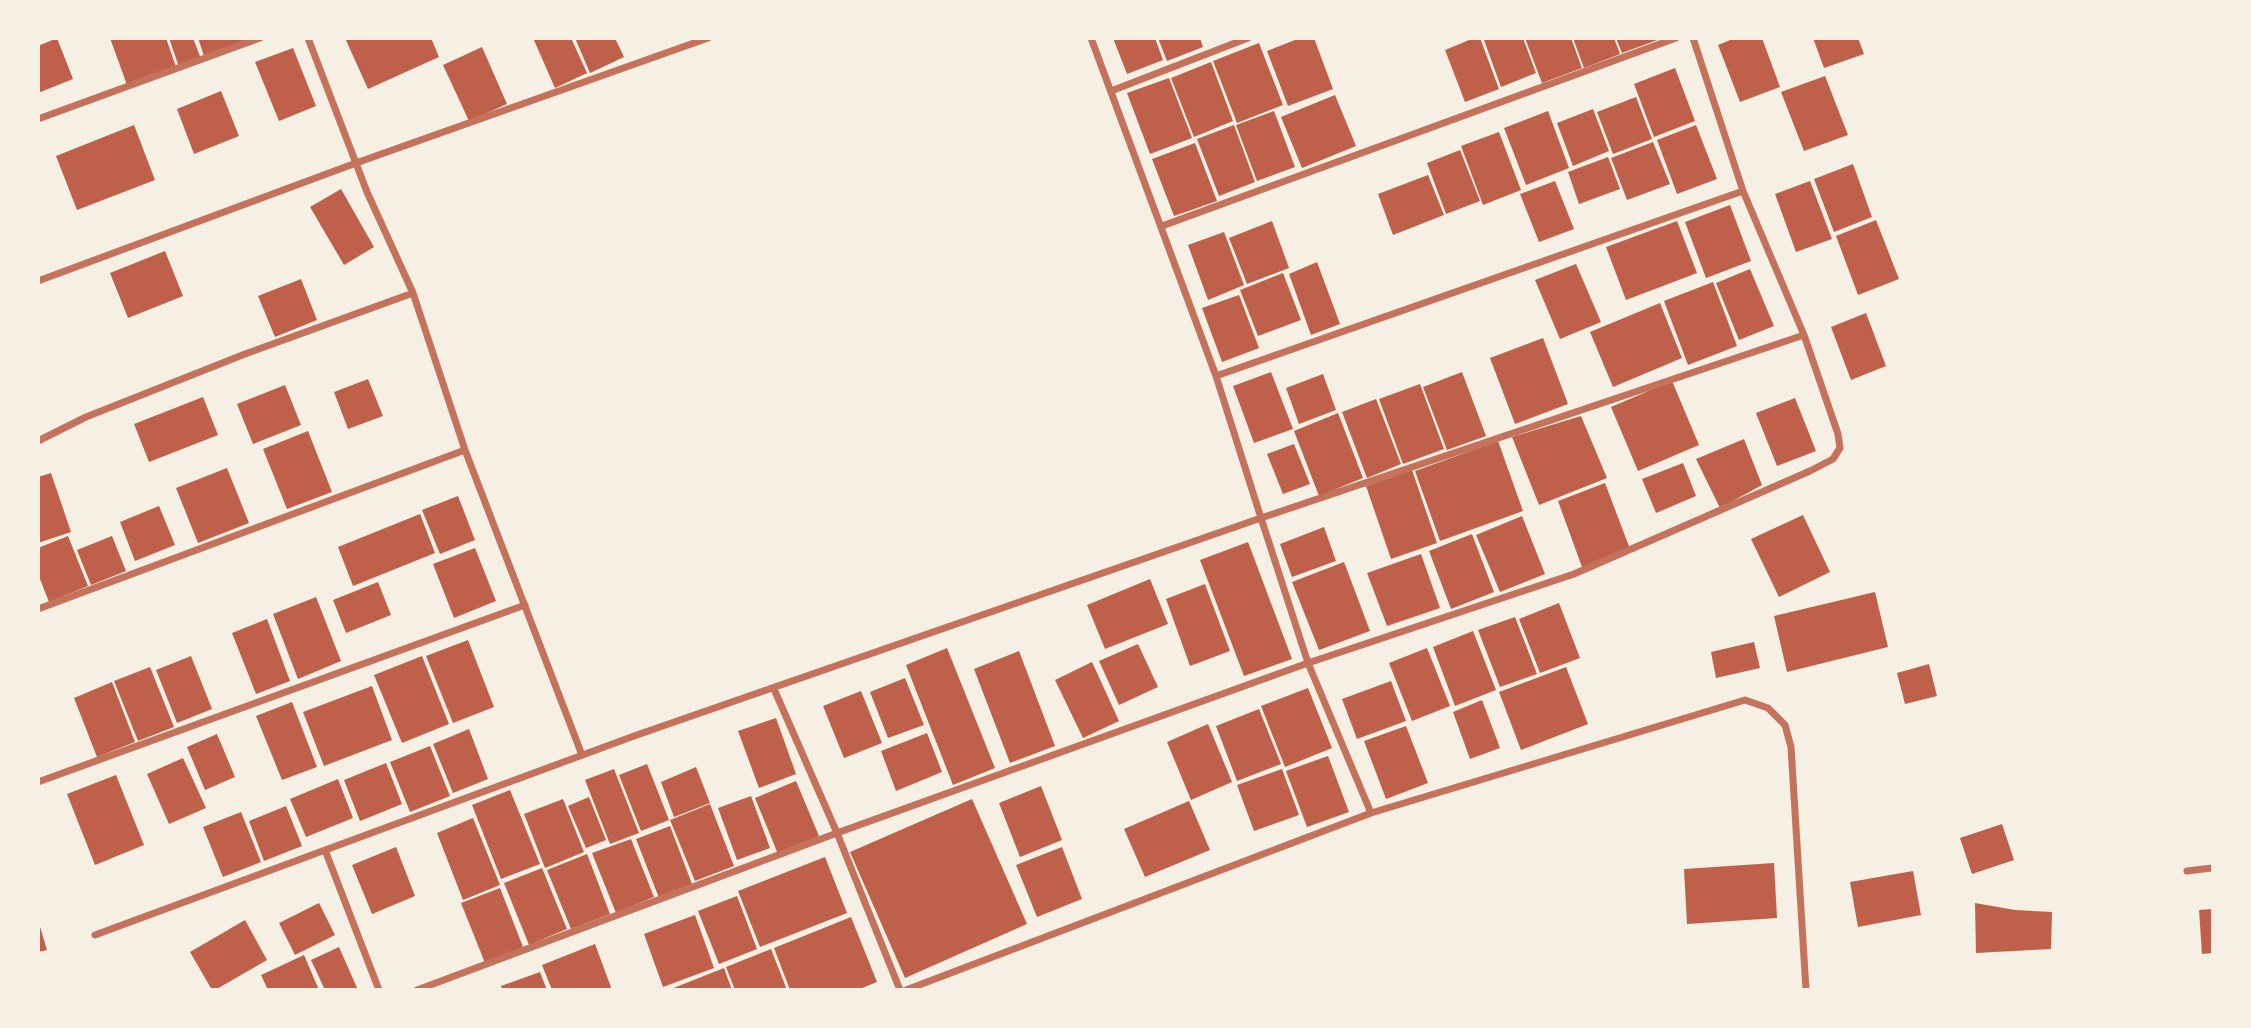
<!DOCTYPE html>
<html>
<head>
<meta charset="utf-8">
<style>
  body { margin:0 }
  #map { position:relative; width:2251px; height:1028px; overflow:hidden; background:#f6efe4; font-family:"Sofia Sans Condensed",sans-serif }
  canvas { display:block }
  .frame { position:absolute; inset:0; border:40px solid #f6efe4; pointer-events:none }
</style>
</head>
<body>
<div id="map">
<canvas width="2251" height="1028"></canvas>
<div class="frame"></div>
</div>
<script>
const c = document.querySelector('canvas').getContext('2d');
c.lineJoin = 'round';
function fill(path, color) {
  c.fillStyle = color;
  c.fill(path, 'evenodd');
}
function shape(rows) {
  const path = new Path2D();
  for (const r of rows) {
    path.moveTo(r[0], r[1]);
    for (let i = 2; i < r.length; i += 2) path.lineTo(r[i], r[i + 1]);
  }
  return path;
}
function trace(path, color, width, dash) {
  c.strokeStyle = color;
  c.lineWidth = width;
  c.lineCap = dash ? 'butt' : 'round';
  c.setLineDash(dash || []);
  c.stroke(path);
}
fill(shape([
  [57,38,73,79,38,93,38,46],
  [110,38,166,38,176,67,127,85],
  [169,38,193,38,201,59,179,67],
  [198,38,248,38,248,39,204,56],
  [345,38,431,38,439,57,368,89],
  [533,38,571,38,587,73,555,88],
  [575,38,615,38,624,57,590,73],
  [1113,38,1155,38,1163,60,1127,74],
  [1158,38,1200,38,1203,47,1167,61],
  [1300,38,1314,38,1333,89,1288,106,1267,51],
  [1474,38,1480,38,1499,89,1465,102,1445,50],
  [1488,38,1523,38,1536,73,1501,87,1484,40],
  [1525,38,1571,38,1582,68,1542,83],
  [1573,38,1614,38,1620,54,1584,68],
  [1616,38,1660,38,1660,39,1622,53],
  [1735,38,1762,38,1780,87,1740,102,1718,45],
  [1813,38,1858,38,1864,54,1824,68],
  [1259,43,1283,105,1237,123,1213,61],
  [482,47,507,104,469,121,443,65],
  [293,48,316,106,279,121,255,62],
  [1211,62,1233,121,1194,137,1171,78],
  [1675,68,1695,121,1654,137,1634,84],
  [1825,76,1848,135,1804,151,1781,92],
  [1169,78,1192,138,1150,154,1127,93],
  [221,91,239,136,194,154,177,109],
  [1335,95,1356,146,1302,168,1281,117],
  [1636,97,1652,139,1613,154,1597,112],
  [1593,109,1609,151,1573,166,1557,123],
  [1274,111,1295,167,1257,181,1236,125],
  [1548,111,1569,168,1526,185,1504,128],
  [134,125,155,180,77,210,56,156],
  [1234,125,1255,182,1219,196,1197,139],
  [1696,125,1717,179,1677,194,1657,140],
  [1499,132,1521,190,1483,205,1461,146],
  [1653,142,1670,184,1627,200,1611,158],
  [1195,143,1217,201,1174,216,1152,159],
  [1460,150,1480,201,1446,214,1427,163],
  [1608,157,1620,189,1579,204,1568,172],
  [1853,164,1872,217,1834,232,1814,179],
  [1428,175,1444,215,1393,235,1378,194],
  [1555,181,1574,229,1539,242,1520,194],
  [1810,181,1832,239,1796,252,1775,194],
  [341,189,374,247,344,265,310,207],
  [1730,205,1751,261,1706,278,1685,222],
  [1876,220,1899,279,1858,295,1836,236],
  [1272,221,1289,268,1247,284,1229,238],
  [1677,221,1697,273,1626,300,1606,247],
  [1224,232,1244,285,1208,300,1188,245],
  [165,251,183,296,128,318,110,273],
  [1317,262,1340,324,1311,335,1289,274],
  [1576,264,1601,322,1560,339,1535,280],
  [1750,269,1774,326,1739,340,1716,283],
  [1283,273,1301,320,1258,336,1240,290],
  [301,279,317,320,275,337,258,296],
  [1713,282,1737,346,1688,365,1664,301],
  [1239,295,1259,348,1222,362,1202,308],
  [1660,303,1682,358,1613,387,1590,332],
  [1866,313,1886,366,1851,380,1831,327],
  [1543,338,1568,404,1515,424,1490,358],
  [1271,372,1293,429,1254,443,1233,386],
  [1462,372,1486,436,1447,450,1423,387],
  [1323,374,1336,410,1299,424,1286,388],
  [368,379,383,416,348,429,334,392],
  [1672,381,1699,445,1638,471,1611,407],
  [1420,384,1444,449,1403,464,1379,399],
  [285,385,301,425,253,444,237,404],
  [203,397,218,435,149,462,134,424],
  [1795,398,1816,451,1777,466,1756,413],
  [1376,399,1401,464,1367,478,1342,412],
  [1338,413,1363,478,1319,496,1294,431],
  [1581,416,1607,478,1539,505,1512,437],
  [308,431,332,492,287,509,263,449],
  [1744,439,1762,485,1720,508,1696,459],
  [1498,441,1523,511,1440,541,1415,471],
  [1294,444,1310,484,1283,494,1267,454],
  [1683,463,1696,496,1656,513,1642,479],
  [227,468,249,523,198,543,176,488],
  [1412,470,1437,543,1391,559,1366,486],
  [51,473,71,532,38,543,38,477],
  [1605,483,1630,549,1582,567,1558,501],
  [458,496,475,540,440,554,422,510],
  [159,506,175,545,135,561,120,522],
  [420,514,435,553,353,586,338,547],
  [1803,515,1830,572,1779,597,1751,539],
  [1522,516,1545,574,1500,592,1476,535],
  [1324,527,1336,561,1292,577,1280,544],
  [1472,534,1494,592,1451,609,1429,551],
  [68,536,88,586,49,602,38,574,38,548],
  [112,536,126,571,91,585,77,550],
  [1248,542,1292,659,1244,676,1200,560],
  [475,548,496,601,454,618,433,564],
  [1421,554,1440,608,1387,626,1367,573],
  [1344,562,1370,631,1319,650,1292,582],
  [1150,579,1168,624,1105,649,1087,605],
  [378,582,391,615,346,633,333,600],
  [1205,584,1230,651,1190,666,1166,599],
  [1875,592,1888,647,1787,672,1774,616],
  [316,597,341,661,298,679,273,614],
  [1559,603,1580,658,1540,673,1519,619],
  [1515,617,1537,674,1500,687,1478,630],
  [267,619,290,681,256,694,232,633],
  [1473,631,1496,690,1455,706,1433,647],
  [468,640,494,707,453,723,426,656],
  [1754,642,1760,668,1716,678,1711,652],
  [1138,644,1158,687,1119,705,1099,661],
  [947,648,995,768,953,785,906,665],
  [1427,648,1450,706,1412,721,1389,663],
  [1019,651,1055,746,1010,763,974,669],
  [191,656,212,709,177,723,156,670],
  [422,656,449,724,402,743,374,675],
  [1092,662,1119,721,1083,738,1055,680],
  [1929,664,1937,696,1905,704,1897,673],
  [150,667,174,727,138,741,114,681],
  [1566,667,1588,724,1521,750,1499,692],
  [905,678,924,725,888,738,870,692],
  [1391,681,1406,721,1357,739,1342,699],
  [112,682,135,742,97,757,74,698],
  [372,686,392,740,324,766,303,712],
  [1308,688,1332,748,1285,767,1261,706],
  [861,691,882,743,844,758,823,706],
  [1482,700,1500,748,1470,759,1453,712],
  [292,702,317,767,282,780,256,716],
  [1259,709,1281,764,1237,781,1216,726],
  [776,718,796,774,759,788,738,731],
  [1208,724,1232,782,1191,800,1167,742],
  [1406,726,1428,783,1386,799,1364,741],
  [469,729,488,779,453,793,433,744],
  [927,733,942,772,896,791,881,751],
  [217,734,235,777,205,790,187,747],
  [430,746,450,796,410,812,390,762],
  [1328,756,1349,812,1307,827,1286,771],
  [183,758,206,808,169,824,147,774],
  [386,763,402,804,360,821,344,780],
  [647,764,669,820,641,831,619,775],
  [696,767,710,803,674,817,661,782],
  [614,769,639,833,610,844,585,780],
  [1282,769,1299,815,1254,831,1237,785],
  [116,775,144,845,95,865,67,794],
  [338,779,353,818,306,837,290,799],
  [796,781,819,836,778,854,755,798],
  [1041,786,1062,840,1020,857,999,803],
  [510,790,540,864,501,879,472,805],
  [751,796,770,848,737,860,718,808],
  [589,797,606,840,586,848,568,806],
  [563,799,584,852,545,868,524,814],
  [972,799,1027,924,905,978,850,852],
  [1189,801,1210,850,1145,877,1124,829],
  [710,804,734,866,695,881,670,820],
  [286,806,302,846,264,861,249,821],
  [241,812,261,862,223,877,203,827],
  [473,818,500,885,463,900,437,833],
  [2002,824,2014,860,1972,874,1960,838],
  [670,826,692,884,659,898,636,839],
  [631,839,654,897,616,913,592,853],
  [396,847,415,896,372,914,352,865],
  [1062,847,1082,899,1037,917,1016,865],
  [587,854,610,914,571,929,547,870],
  [825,857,847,913,760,947,738,891],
  [1774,863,1777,918,1687,924,1684,869],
  [542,868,567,929,529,945,504,883],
  [1913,871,1921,915,1858,927,1850,882],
  [500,888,523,947,485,963,461,903],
  [737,896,757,949,719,964,698,911],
  [319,903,335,935,295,955,279,923],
  [1975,903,2015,910,2052,912,2051,949,1976,953],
  [2212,909,2212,953,2202,954,2199,910],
  [695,915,714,968,663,987,644,934],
  [851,917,877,982,857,990,790,990,774,948],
  [38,920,47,950,38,952],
  [245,920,267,960,215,990,212,990,190,952],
  [595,944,612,990,552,990,542,965],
  [339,947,358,990,325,990,311,960],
  [771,949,787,990,735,990,726,967],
  [304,955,319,990,268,990,261,975],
  [724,968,732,990,671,990,671,989],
  [540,972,547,990,502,990,501,986]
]), '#bf614a');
trace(shape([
  [308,38,367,192,413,293,465,450,582,755],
  [1111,91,1248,38],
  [38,119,260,38],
  [1162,226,1676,38],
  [38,281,356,163,708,38],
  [1216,376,1743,191],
  [38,441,86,417,245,354,413,293],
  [38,609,465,450],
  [774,689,837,833,900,990],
  [38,782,525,605],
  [1371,813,1308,663,1261,518,1804,335],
  [325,850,379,990],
  [2187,871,2212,868],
  [95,935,634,736,1261,518,1216,376,1091,38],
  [417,990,837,833,1308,663,1574,574,1810,471,1833,459,1840,448,1838,434,1804,335,1743,191,1693,38],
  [906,990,1371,813,1745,700,1768,708,1785,725,1791,747,1806,990]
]), '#c5725c', 7);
</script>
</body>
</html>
